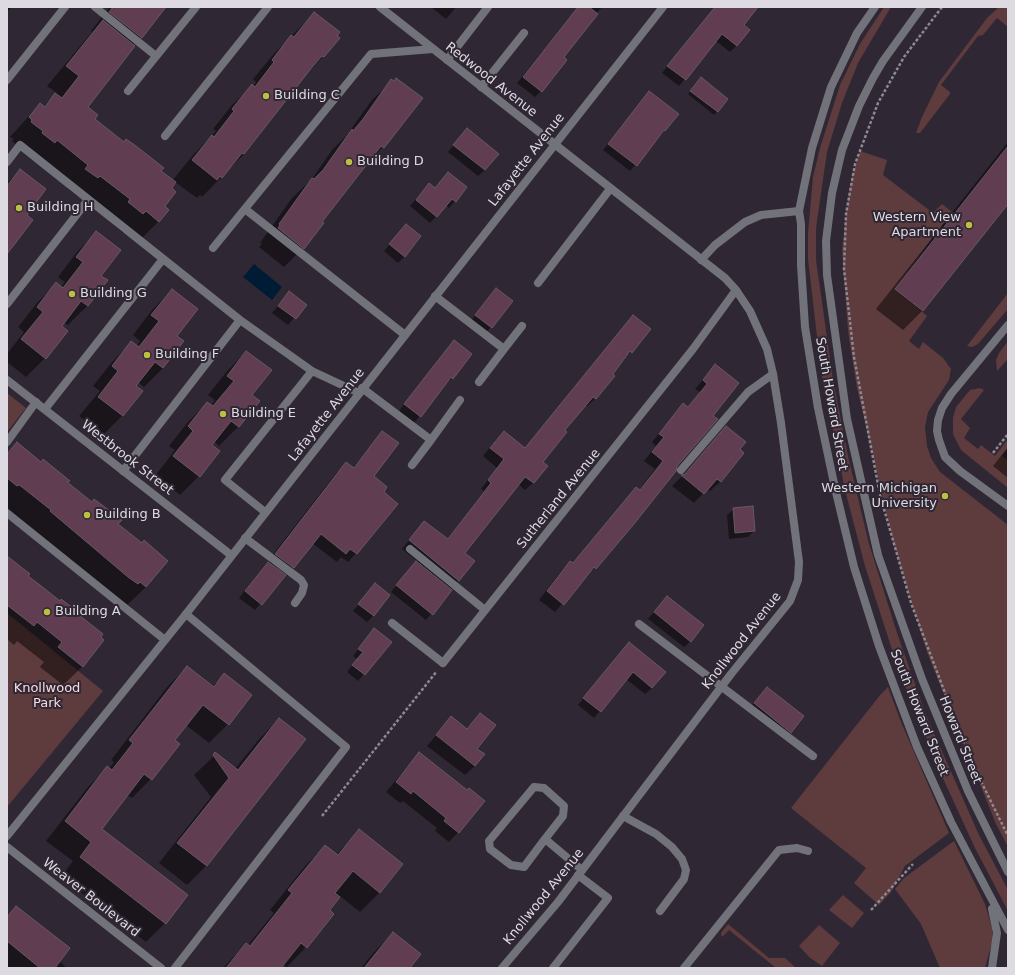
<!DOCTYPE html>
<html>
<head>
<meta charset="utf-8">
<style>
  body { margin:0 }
  #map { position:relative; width:1015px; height:975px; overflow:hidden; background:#2f2834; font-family:"DejaVu Sans",sans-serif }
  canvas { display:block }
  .frame { position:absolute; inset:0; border:8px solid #dedae2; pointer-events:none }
</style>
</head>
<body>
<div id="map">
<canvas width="1015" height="975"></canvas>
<div class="frame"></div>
</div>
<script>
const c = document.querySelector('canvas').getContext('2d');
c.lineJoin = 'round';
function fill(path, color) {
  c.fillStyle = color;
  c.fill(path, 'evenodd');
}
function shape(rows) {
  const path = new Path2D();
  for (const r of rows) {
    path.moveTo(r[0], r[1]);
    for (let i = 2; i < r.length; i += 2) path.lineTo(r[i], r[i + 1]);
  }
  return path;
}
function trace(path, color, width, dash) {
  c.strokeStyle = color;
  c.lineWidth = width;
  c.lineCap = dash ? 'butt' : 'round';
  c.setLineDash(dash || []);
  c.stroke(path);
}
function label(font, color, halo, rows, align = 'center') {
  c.font = font + ' "DejaVu Sans",sans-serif';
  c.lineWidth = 4;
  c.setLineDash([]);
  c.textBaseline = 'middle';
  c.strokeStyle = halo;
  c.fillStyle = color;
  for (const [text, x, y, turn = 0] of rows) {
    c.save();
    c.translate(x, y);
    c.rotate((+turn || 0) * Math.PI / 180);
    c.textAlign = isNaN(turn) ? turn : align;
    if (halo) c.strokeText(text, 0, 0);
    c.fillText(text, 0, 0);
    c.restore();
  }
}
fill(shape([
  [884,7,891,7,858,63,842,103,827,152,816,228,816,260,833,380,848,456,869,544,898,636,926,715,979,835,1008,890,1008,911,975,848,941,774,898,668,865,566,845,490,821,371,808,259,808,233,813,177,820,148,840,85,860,44],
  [999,7,1008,7,1008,27,997,18,983,35,978,36,941,85,950,92,950,94,920,133,916,133,922,117,939,82,987,18],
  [860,151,887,160,883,175,933,213,942,204,952,212,895,289,927,316,909,341,919,349,923,342,943,358,951,369,949,380,928,412,925,427,927,446,931,458,940,472,1008,525,1008,847,996,824,927,652,894,545,857,388,848,331,842,250,848,200,852,176],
  [1008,293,1008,309,978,344,972,347,967,346],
  [1008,341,1008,359,997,371,996,360,999,353],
  [980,388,984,390,961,419,970,428,964,438,978,449,981,445,995,456,1008,439,1008,448,1002,456,1008,460,1008,488,961,450,953,434,953,418,956,407,970,390],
  [7,393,26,408,7,432],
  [7,613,103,691,7,807],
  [888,687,901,722,949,833,905,866,891,892,879,905,854,883,866,868,791,808,881,694],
  [954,841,985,904,992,928,993,939,985,968,940,968,921,924,895,889,904,878],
  [843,895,864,913,852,928,829,910],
  [728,924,769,958,785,958,796,968,776,968,729,930,722,937,721,933],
  [819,925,840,943,822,966,809,957,799,946]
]), '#5e3b3d');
fill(shape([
  [254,264,282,287,272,300,243,277]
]), '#001c34');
fill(shape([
  [7,7,12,7,7,12],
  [110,7,165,7,133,45,86,107,93,120,172,181,193,155,216,131,213,129,232,105,253,86,256,82,253,79,272,56,314,13,338,38,323,57,305,75,244,154,202,197,200,195,197,198,175,182,170,188,159,221,140,240,126,230,123,233,110,222,112,219,80,194,78,197,67,188,70,185,37,159,35,162,23,153,24,151,12,141,14,139,10,137,40,104,43,107,57,93,47,86,92,32,91,31],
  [431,7,456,7,446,19],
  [578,7,604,7,600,9,562,58,541,91,535,97,517,83],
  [715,7,757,7,743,25,748,30,736,46,730,52,716,41,679,86,662,73],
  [392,81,383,147,364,166,320,222,303,248,284,267,259,247,262,244,260,243,292,198,312,179,332,150,346,136,372,100],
  [698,81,727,99,714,115,688,94],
  [650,92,678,114,630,171,603,150],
  [467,129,485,170,478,176,448,152],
  [1008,142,1008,202,922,311,903,330,876,309],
  [20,170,25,215,7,251,7,183],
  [448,173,455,201,449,208,446,205,430,223,410,206,429,184,435,188],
  [406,225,405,256,398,263,384,251],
  [97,232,100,276,106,281,87,306,68,325,63,322,45,358,26,377,7,362,7,354,24,332,18,327,37,303,56,284,61,287,65,282,58,277,77,252],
  [496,289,491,327,485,333,470,322],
  [172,290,176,336,163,368,144,387,138,382,135,386,142,391,122,416,103,435,79,416,100,391,93,386,112,362,131,343,136,347,140,341,133,335,152,310],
  [289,293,305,305,288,325,272,313],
  [633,316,631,352,623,359,611,374,614,376,595,399,587,406,585,405,563,430,541,462,546,466,533,483,525,490,518,484,464,553,474,561,426,620,391,592,417,561,402,549,424,522,447,540,484,491,481,489,497,468,483,456,496,440,504,432,524,449],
  [454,341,452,378,445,384,414,423,399,411],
  [246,352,251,395,239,426,219,446,214,441,211,446,218,451,199,476,180,495,155,476,175,450,169,446,188,422,207,403,211,406,215,400,208,395,227,371],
  [715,366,712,416,676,466,595,568,586,575,555,612,539,600,562,570,570,562,572,564,639,490,655,469,644,461,656,446,652,442,683,404,688,408,700,392,695,389],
  [726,427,738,450,743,453,720,482,710,491,707,489,694,503,672,486,683,475],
  [382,432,372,476,382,492,356,553,348,562,341,557,337,562,312,543,255,610,239,598,337,472,346,463,353,468],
  [17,443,41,463,69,481,67,483,141,544,146,587,126,606,7,509,7,453],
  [1008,447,1008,478,993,466],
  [734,509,754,531,748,537,729,539,727,515],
  [7,560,78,615,83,666,63,685,40,667,44,662,17,641,14,645,7,639],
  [375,585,373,616,367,622,353,611],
  [667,597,691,641,684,647,648,619],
  [368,636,364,674,358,681,347,672,357,659,353,656],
  [629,643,652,688,645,694,626,679,594,718,578,705],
  [187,667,212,687,224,675,228,724,209,743,186,725,174,740,151,779,132,798,127,795,100,829,165,923,146,942,61,877,73,861,46,841,88,787,107,768,109,769,114,762,111,760,168,686],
  [767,688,791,732,784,738,748,710],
  [480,714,475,766,465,775,427,746,451,718,466,729],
  [279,719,305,739,206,866,187,885,159,863,211,797,194,775,216,754,235,769,260,738],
  [419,753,458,832,449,842,435,831,437,828,403,801,400,803,386,792],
  [359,830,401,864,379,893,360,912,340,896,328,910,333,914,306,947,287,967,283,964,280,968,223,968,246,944,248,945,274,913,270,910,306,865,325,846,336,855],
  [16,907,59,961,67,968,7,968,7,916],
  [393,933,409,968,361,968,374,952]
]), '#0007');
const building = shape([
  [113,7,166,7,142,38,109,12,113,7],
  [578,7,589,7,598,14,564,57,567,60,542,92,523,77,578,7],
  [715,7,758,7,744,25,750,30,737,46,722,34,686,80,667,66,715,7],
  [314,12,340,32,337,36,340,38,324,57,322,56,313,66,244,154,242,153,222,178,220,176,217,180,192,160,212,135,214,137,234,111,232,109,252,84,255,87,274,62,272,60,291,35,294,37,314,12],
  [103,20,135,46,88,107,98,115,95,119,124,142,126,139,136,146,164,168,161,171,176,182,172,188,176,192,165,206,169,210,159,222,146,211,143,214,128,202,130,199,100,176,98,178,85,169,88,165,57,140,55,143,42,133,43,131,31,122,32,120,29,117,40,103,45,107,55,93,62,98,79,76,66,66,103,20],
  [701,77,728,99,718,112,690,91,701,77],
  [396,78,423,98,384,148,381,146,322,222,324,223,304,249,278,228,280,225,279,224,312,178,314,179,323,170,352,129,353,131,363,119,391,79,394,81,396,78],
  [649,91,679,114,665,131,664,130,637,166,608,144,649,91],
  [467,128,499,154,485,170,453,145,467,128],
  [1008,146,1008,204,923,311,895,289,1008,146],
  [20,169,46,189,27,215,33,220,7,254,7,186,20,169],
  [448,172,467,187,456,202,452,199,437,217,416,200,429,183,435,188,448,172],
  [406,224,421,236,405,257,389,244,406,224],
  [96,231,121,250,101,276,108,280,88,306,81,301,62,326,68,331,46,359,21,339,43,312,37,307,56,282,63,288,83,262,76,257,96,231],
  [496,288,513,301,492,328,475,315,496,288],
  [172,289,198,309,177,336,184,341,163,368,155,362,136,386,143,391,123,416,98,397,118,371,112,366,131,341,139,347,159,321,151,315,172,289],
  [289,291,307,305,296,319,278,306,289,291],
  [633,315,651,329,632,353,630,351,613,374,615,376,596,399,593,397,565,430,567,432,543,462,548,466,534,483,525,477,465,553,475,561,459,581,409,540,424,521,448,539,491,483,488,480,504,459,490,448,504,431,525,448,633,315],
  [454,340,472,354,453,379,451,377,421,417,404,404,454,340],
  [246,351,272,370,252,395,260,401,239,427,231,421,212,445,220,451,200,477,173,456,193,431,188,426,207,402,213,406,234,381,227,376,246,351],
  [715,364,739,383,713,416,718,419,677,466,676,471,634,524,596,569,594,567,564,605,547,591,570,561,573,563,636,487,640,490,663,461,652,452,664,437,659,434,683,403,688,407,707,384,703,380,715,364],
  [726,426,746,442,740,449,744,453,721,482,717,479,704,494,681,475,685,474,726,426],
  [382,431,399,443,374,476,387,487,384,492,398,504,357,554,350,549,346,554,321,534,294,568,275,554,346,462,354,468,382,431],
  [17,442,41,462,43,459,70,481,67,482,92,502,94,499,122,520,118,524,142,543,144,540,168,561,146,587,140,582,138,584,128,577,50,511,51,510,22,487,19,485,17,486,7,478,7,454,17,442],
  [753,506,755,531,735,533,733,508,753,506],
  [7,556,30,574,28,576,40,585,60,601,61,599,80,613,79,615,103,634,101,637,104,640,83,667,58,647,62,642,37,622,34,626,7,605,7,556],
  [416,561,452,590,433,615,396,585,416,561],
  [268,562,286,575,262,605,245,591,268,562],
  [375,583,390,595,374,616,358,604,375,583],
  [667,596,704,625,691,642,654,612,667,596],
  [374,628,392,642,365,675,352,665,363,652,358,649,374,628],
  [629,642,666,672,652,688,633,672,601,712,583,698,629,642],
  [187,666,214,687,224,673,252,695,229,725,203,705,175,740,180,744,152,780,144,774,102,829,188,895,166,924,80,857,91,842,65,821,107,766,112,770,133,743,129,740,187,666],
  [767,687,804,716,791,733,754,703,767,687],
  [480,713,496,725,477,749,485,754,475,766,436,735,451,716,467,729,480,713],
  [279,718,306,739,207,866,177,843,229,778,213,755,215,752,238,770,279,718],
  [419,752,467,790,469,788,485,801,459,833,444,821,446,818,413,791,411,794,396,782,419,752],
  [359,829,403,864,380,893,353,871,335,893,340,897,330,910,334,914,307,948,301,943,281,968,226,968,246,943,250,946,292,893,288,890,325,845,338,855,359,829],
  [16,906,70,948,55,968,40,968,7,941,7,917,16,906],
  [393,932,421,954,410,968,364,968,393,932]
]);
fill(building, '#613d52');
trace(building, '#675861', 1);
trace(shape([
  [942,7,904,57,878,103,855,164,846,214,844,269,854,357,880,495,911,603,970,759,1008,836],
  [993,453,1008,434],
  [322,816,437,671],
  [871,910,913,864]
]), '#8d8892', 2.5, [3, 2]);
trace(shape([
  [95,7,156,56],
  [447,60,488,7],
  [481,87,524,33],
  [128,91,196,7],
  [165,136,268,7],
  [7,162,20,145,240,320,312,371,359,393],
  [245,209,405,335],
  [213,248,371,54,433,49],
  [538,283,610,189],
  [435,296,504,349,522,326],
  [7,304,88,200],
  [479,382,504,349],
  [362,388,431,440,412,465],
  [45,409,163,259],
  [431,440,460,400],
  [7,442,36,402],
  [681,470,748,392,773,374],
  [123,471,240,320],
  [265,512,225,480,312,371],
  [7,513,165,640],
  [245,538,301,580,304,585,302,593,295,603],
  [410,549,485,610],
  [392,623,443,663],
  [639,624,813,756],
  [623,816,656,834,672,847,682,859,686,870,684,879,660,911],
  [7,836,186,614,346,747,175,968],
  [545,839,524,867,511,865,490,849,489,841,534,787,544,788,564,806,563,816,545,839,582,870],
  [7,847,161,968],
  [553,968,608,898,578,875],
  [684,968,779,850,797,848,808,851]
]), '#72737a', 8);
trace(shape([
  [380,7,725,278,736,290,750,311,767,349,773,374,781,423,799,562,798,580,790,601,731,674,558,902,502,968],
  [7,80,65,7],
  [701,260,715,245,745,222,761,215,799,211],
  [1008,325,951,394,942,408,938,420,937,431,939,440,945,457,960,471,1008,506],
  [7,380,231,555],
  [186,614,663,7],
  [443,663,693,349,736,290]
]), '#72737a', 8);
trace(shape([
  [875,7,857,33,831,87,812,148,799,211,801,224,801,265,805,327,818,408,835,488,854,567,879,646,917,747,951,822,1008,930],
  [922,7,883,61,873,78,859,106,842,150,832,193,826,241,827,275,847,419,878,555,922,679,968,791,1008,872],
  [992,909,997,933,992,968]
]), '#72737a', 8);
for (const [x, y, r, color] of [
  [266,96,4,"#bcbf43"],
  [349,162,4,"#bcbf43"],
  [19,208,4,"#bcbf43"],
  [969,225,4,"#bcbf43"],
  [72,294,4,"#bcbf43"],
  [147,355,4,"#bcbf43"],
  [223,414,4,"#bcbf43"],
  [945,496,4,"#bcbf43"],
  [87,515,4,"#bcbf43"],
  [47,612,4,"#bcbf43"]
]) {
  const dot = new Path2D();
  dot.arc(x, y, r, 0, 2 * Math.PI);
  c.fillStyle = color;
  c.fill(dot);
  trace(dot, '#2f2834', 1.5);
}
label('13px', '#dedae2', '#2f2834', [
  ["Redwood Avenue",491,80,38],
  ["Lafayette Avenue",527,160,-52],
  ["South Howard Street",831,404,80],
  ["Lafayette Avenue",327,415,-52],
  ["Westbrook Street",127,458,38],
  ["Sutherland Avenue",559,499,-51],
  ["Knollwood Avenue",742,641,-52],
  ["South Howard Street",919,713,68],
  ["Howard Street",960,740,68],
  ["Knollwood Avenue",544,897,-51],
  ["Weaver Boulevard",91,898,38]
]);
label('13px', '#dedae2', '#2f2834', [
  ["Building C",274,96],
  ["Building D",357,162],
  ["Building H",27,208],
  ["Western View",961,218,"right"],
  ["Apartment",961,233,"right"],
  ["Building G",80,294],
  ["Building F",155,355],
  ["Building E",231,414],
  ["Western Michigan",937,489,"right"],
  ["University",937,504,"right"],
  ["Building B",95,515],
  ["Building A",55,612]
], 'left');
label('13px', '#fadadc', '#2f2834', [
  ["Knollwood",47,689],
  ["Park",47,704]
]);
</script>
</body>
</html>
